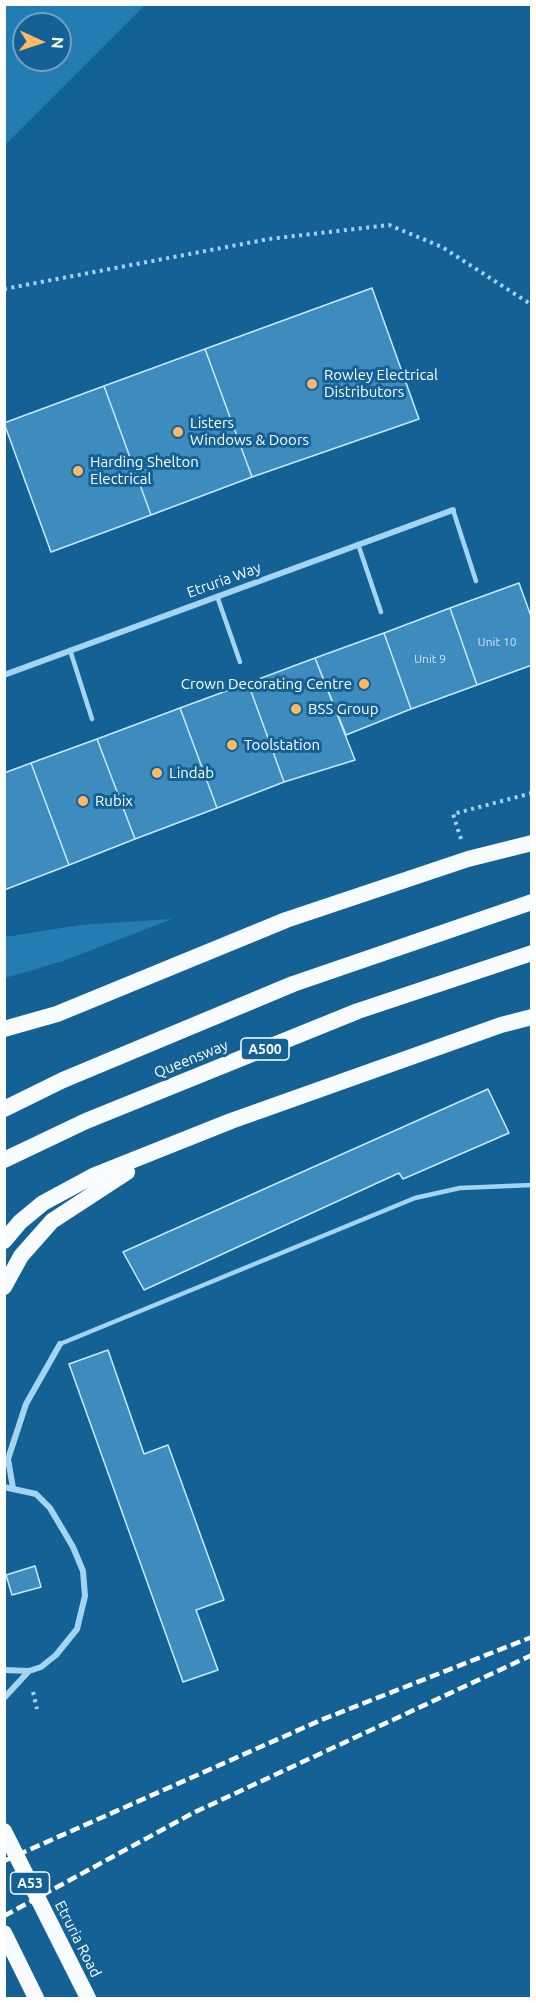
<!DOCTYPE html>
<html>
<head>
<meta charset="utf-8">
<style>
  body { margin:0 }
  #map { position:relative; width:536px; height:2003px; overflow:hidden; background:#146295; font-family:Ubuntu,sans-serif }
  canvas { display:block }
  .frame { position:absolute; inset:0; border:6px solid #fff; pointer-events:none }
  .north { position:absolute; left:12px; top:12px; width:60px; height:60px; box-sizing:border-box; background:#146295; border:2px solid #72a1bf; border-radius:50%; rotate:93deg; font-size:16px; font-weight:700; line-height:24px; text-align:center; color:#fff }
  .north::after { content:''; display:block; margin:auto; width:21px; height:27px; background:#ffb966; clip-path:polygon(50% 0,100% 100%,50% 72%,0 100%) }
</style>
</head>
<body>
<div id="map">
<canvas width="536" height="2003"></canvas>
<div class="frame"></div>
<div class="north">N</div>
</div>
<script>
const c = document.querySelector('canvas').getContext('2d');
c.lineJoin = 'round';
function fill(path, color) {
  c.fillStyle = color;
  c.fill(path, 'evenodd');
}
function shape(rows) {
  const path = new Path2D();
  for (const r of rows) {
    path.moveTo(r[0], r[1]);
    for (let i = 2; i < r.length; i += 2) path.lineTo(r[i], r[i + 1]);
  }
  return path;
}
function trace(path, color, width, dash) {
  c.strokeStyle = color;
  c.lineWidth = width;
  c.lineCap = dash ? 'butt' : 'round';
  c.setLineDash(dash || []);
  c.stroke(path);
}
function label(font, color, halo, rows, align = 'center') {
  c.font = font + ' Ubuntu,sans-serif';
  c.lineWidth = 6;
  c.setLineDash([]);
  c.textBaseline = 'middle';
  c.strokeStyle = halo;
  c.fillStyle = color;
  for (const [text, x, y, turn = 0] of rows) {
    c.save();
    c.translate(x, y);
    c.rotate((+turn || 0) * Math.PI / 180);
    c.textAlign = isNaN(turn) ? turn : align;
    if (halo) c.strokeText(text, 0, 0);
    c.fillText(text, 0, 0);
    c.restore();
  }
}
fill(shape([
  [5,4,145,5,5,145,4,5],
  [24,24,60,24,60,60,24,60],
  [172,919,63,961,5,978,5,937,80,925]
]), '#237cb2');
const building = shape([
  [372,288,419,419,252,477,205,349,372,288],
  [205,349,252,477,151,515,104,386,205,349],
  [104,386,151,515,51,552,4,423,104,386],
  [519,583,532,619,532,665,477,685,450,608,519,583],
  [450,608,477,685,411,709,384,633,450,608],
  [384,633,411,709,346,735,315,658,384,633],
  [315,658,355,760,284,782,248,683,315,658],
  [248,683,284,782,217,808,180,708,248,683],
  [180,708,217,808,135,839,97,739,180,708],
  [97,739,135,839,69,865,31,763,97,739],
  [31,763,69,865,4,890,4,773,31,763],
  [488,1089,509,1133,403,1179,399,1173,144,1290,123,1252,488,1089],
  [108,1350,144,1454,168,1445,224,1600,196,1610,218,1670,183,1682,69,1364,108,1350],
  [35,1566,41,1587,12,1595,6,1575,35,1566]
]);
fill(building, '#3d8cbd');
trace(building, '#cceafd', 1.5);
trace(shape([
  [4,289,269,239,389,225,442,247,532,305],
  [461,839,453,814,532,793],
  [33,1692,37,1709]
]), '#a5d4f2', 4, [3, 4.5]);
trace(shape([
  [453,510,476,581],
  [358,544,381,612],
  [217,596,240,662],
  [70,650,92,719],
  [60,1344,415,1198,460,1188,532,1185]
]), '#a5d4f2', 4.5);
trace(shape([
  [4,675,453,510],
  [4,1487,36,1494,50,1508,73,1547,83,1571,85,1596,77,1629,56,1655,41,1667,29,1671,4,1670],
  [13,1488,8,1459,26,1404,60,1344],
  [4,1698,29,1671]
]), '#a5d4f2', 6);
trace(shape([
  [4,1029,57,1014,286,920,468,859,532,843],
  [4,1109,63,1080,293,984,532,902],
  [4,1160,86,1121,358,1011,532,953],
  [4,1241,20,1222,43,1203,93,1176,231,1121,501,1025,532,1017],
  [4,1287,21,1256,52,1221,127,1172],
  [4,1831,88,1998],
  [4,1933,36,1998]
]), '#f8fcff', 16);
trace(shape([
  [4,1861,321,1720,532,1637],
  [4,1916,193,1813,532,1655]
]), '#fff', 4.5, [10, 4.5]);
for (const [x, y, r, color] of [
  [312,384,6,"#ffb966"],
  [178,432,6,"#ffb966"],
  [78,471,6,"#ffb966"],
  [364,684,6,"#ffb966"],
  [296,709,6,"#ffb966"],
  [232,745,6,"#ffb966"],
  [157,773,6,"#ffb966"],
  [83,801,6,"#ffb966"]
]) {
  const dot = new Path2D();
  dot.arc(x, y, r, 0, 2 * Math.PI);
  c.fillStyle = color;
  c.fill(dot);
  trace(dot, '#146295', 2);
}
label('12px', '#cee2ee', null, [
  ["Unit 10",497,642],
  ["Unit 9",430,659]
]);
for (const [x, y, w] of [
  [265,1049,48],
  [30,1883,39]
]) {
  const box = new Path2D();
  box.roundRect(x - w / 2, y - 11, w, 22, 4.5);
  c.fillStyle = '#146295';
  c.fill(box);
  trace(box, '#fff', 1.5);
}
label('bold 14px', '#fff', null, [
  ["A500",265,1049],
  ["A53",30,1883]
]);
label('15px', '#fff', '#146295', [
  ["Rowley Electrical",324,375],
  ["Distributors",324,392],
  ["Listers",190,423],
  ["Windows & Doors",190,440],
  ["Harding Shelton",90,462],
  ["Electrical",90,479],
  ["Crown Decorating Centre",352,684,"right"],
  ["BSS Group",308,709],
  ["Toolstation",244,745],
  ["Lindab",169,773],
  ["Rubix",95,801]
], 'left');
label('15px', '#fff', '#146295', [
  ["Etruria Way",224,580,-20],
  ["Queensway",191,1059,-22],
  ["Etruria Road",78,1939,63]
]);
</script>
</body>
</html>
